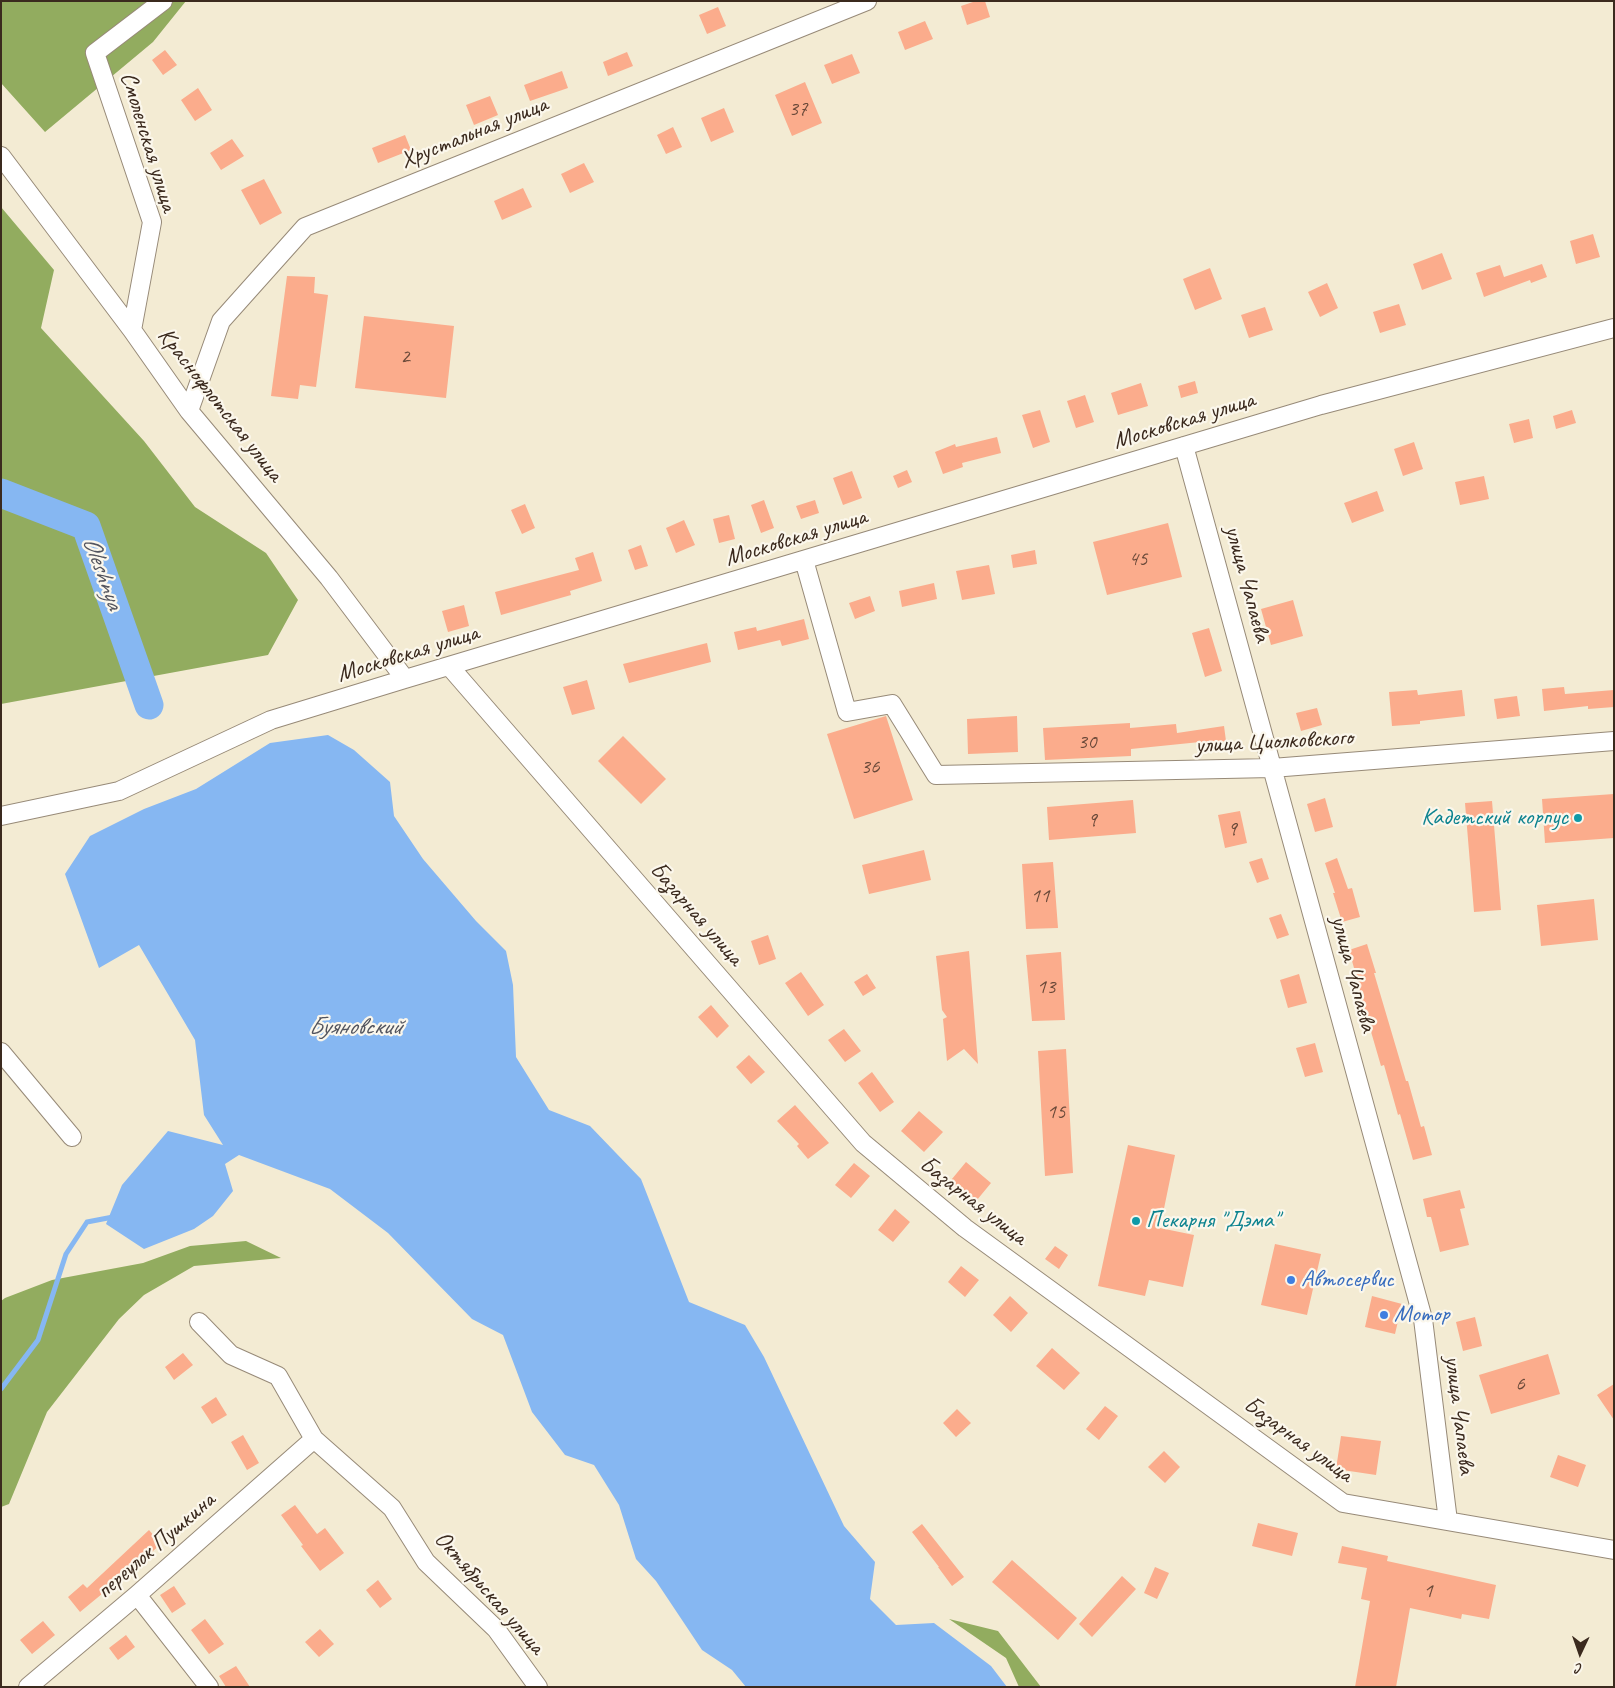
<!DOCTYPE html>
<html>
<head>
<meta charset="utf-8">
<style>
  body { margin:0 }
  #map { position:relative; width:1615px; height:1688px; overflow:hidden; background:#f3ebd3; font-family:Caveat,sans-serif }
  canvas { display:block }
  .frame { position:absolute; inset:0; border:2px solid #3b2a1e; pointer-events:none }
  .north { position:absolute; left:1555px; top:1628px; width:50px; height:50px; -webkit-text-stroke:4px #fbf7ec; paint-order:stroke; rotate:183deg; font-size:14px; font-weight:700; line-height:20px; text-align:center; color:#3b2a1e }
  .north::after { content:''; display:block; margin:auto; width:18px; height:22px; background:#3b2a1e; clip-path:polygon(50% 0,100% 100%,50% 72%,0 100%) }
</style>
</head>
<body>
<div id="map">
<canvas width="1615" height="1688"></canvas>
<div class="frame"></div>
<div class="north">С</div>
</div>
<script>
const c = document.querySelector('canvas').getContext('2d');
c.lineJoin = 'round';
function fill(path, color) {
  c.fillStyle = color;
  c.fill(path, 'evenodd');
}
function shape(rows) {
  const path = new Path2D();
  for (const r of rows) {
    path.moveTo(r[0], r[1]);
    for (let i = 2; i < r.length; i += 2) path.lineTo(r[i], r[i + 1]);
  }
  return path;
}
function trace(path, color, width, dash) {
  c.strokeStyle = color;
  c.lineWidth = width;
  c.lineCap = dash ? 'butt' : 'round';
  c.setLineDash(dash || []);
  c.stroke(path);
}
function label(font, color, halo, rows, align = 'center') {
  c.font = font + ' Caveat,sans-serif';
  c.lineWidth = 4.5;
  c.setLineDash([]);
  c.textBaseline = 'middle';
  c.strokeStyle = halo;
  c.fillStyle = color;
  for (const [text, x, y, turn = 0] of rows) {
    c.save();
    c.translate(x, y);
    c.rotate((+turn || 0) * Math.PI / 180);
    c.textAlign = isNaN(turn) ? turn : align;
    if (halo) c.strokeText(text, 0, 0);
    c.fillText(text, 0, 0);
    c.restore();
  }
}
fill(shape([
  [1,1,186,1,153,42,45,132,1,83],
  [1,207,54,270,41,328,144,441,195,507,266,553,298,600,268,655,1,704],
  [246,1241,281,1258,194,1266,144,1295,119,1319,47,1412,9,1504,1,1507,1,1301,5,1298,52,1280,143,1263,190,1246],
  [949,1619,998,1631,1041,1687,1019,1687,1006,1658]
]), '#92ac5f');
fill(shape([
  [328,735,354,750,390,782,394,816,423,859,476,921,506,951,513,985,516,1057,549,1110,590,1126,641,1179,689,1302,745,1325,764,1357,844,1526,875,1562,870,1599,896,1625,934,1623,991,1666,1007,1687,746,1687,732,1670,702,1650,656,1581,636,1559,619,1505,594,1465,565,1455,532,1412,503,1335,472,1319,388,1233,330,1189,239,1155,225,1164,233,1191,213,1216,194,1229,144,1249,106,1224,122,1185,168,1131,223,1145,204,1115,195,1040,139,945,99,968,65,874,90,836,144,809,196,789,270,743]
]), '#86b7f2');
trace(shape([
  [1,1389,38,1340,66,1254,87,1222,113,1217]
]), '#86b7f2', 5);
trace(shape([
  [1,493,86,526,149,705]
]), '#86b7f2', 29);
fill(shape([
  [976,1,985,1,990,17,967,25,961,6],
  [718,7,726,26,707,34,699,15],
  [925,21,933,39,905,50,898,32],
  [165,50,177,65,163,75,152,60],
  [627,52,633,66,608,76,603,62],
  [852,54,860,73,832,84,824,65],
  [562,71,568,88,530,101,524,85],
  [805,82,822,123,792,136,775,95],
  [198,88,212,110,195,121,181,100],
  [490,96,498,115,474,125,466,105],
  [724,108,734,132,711,142,701,118],
  [673,127,682,147,666,154,657,135],
  [405,135,411,150,378,163,372,148],
  [232,139,244,156,221,170,210,153],
  [584,163,594,182,570,193,561,174],
  [264,179,282,213,260,225,241,190],
  [523,188,532,207,502,220,494,201],
  [1593,234,1600,257,1576,264,1570,241],
  [1442,253,1452,279,1422,290,1413,264],
  [1542,264,1547,277,1531,283,1530,280,1484,297,1476,273,1500,265,1504,277],
  [1210,268,1222,299,1195,310,1183,279],
  [287,276,315,277,314,293,328,295,316,387,300,385,298,399,271,396],
  [1327,283,1338,308,1320,317,1308,292],
  [1399,304,1406,325,1380,333,1373,312],
  [1265,307,1273,330,1249,338,1241,315],
  [364,316,454,326,446,398,355,388],
  [1195,381,1198,393,1181,398,1178,386],
  [1141,383,1148,406,1118,415,1111,393],
  [1085,395,1094,422,1076,428,1067,401],
  [1040,410,1050,442,1033,448,1022,415],
  [1572,410,1576,423,1556,429,1553,416],
  [1529,419,1533,438,1514,443,1509,424],
  [997,437,1001,453,962,463,963,467,943,474,935,452,955,444,956,447],
  [1414,442,1423,469,1403,476,1394,449],
  [907,470,912,482,898,488,893,476],
  [852,471,862,498,843,505,833,478],
  [1484,476,1489,499,1460,505,1455,482],
  [1377,491,1384,511,1352,523,1344,503],
  [764,500,774,528,761,533,751,505],
  [815,500,819,513,801,519,796,506],
  [525,504,535,528,522,534,511,510],
  [729,515,735,539,719,543,713,519],
  [684,520,695,545,676,553,666,528],
  [1168,523,1182,577,1107,595,1093,542],
  [641,545,648,566,635,570,628,550],
  [1035,550,1037,564,1013,568,1011,555],
  [593,552,602,581,570,591,571,595,501,615,495,592,579,570,575,558],
  [989,565,995,594,962,600,956,571],
  [934,583,937,599,902,607,899,591],
  [870,596,875,611,855,619,849,603],
  [1293,600,1303,636,1271,645,1261,609],
  [464,605,469,626,448,632,442,611],
  [804,619,809,639,782,646,780,640,738,650,734,632,756,627,757,631],
  [1209,628,1222,671,1205,677,1192,633],
  [707,643,711,662,629,683,623,664],
  [587,680,595,709,572,715,563,687],
  [1564,687,1565,694,1614,690,1614,707,1588,709,1588,706,1544,711,1542,689],
  [1417,690,1418,695,1462,690,1465,716,1420,721,1420,724,1392,726,1389,692],
  [1517,696,1520,716,1497,719,1494,699],
  [1317,708,1322,725,1301,731,1296,713],
  [886,716,913,800,854,819,827,734],
  [1017,716,1018,752,968,754,967,719],
  [1130,723,1130,728,1176,724,1177,733,1224,726,1226,741,1201,745,1200,742,1131,749,1131,756,1045,760,1043,728],
  [623,736,666,779,641,804,598,761],
  [1614,794,1614,838,1545,843,1542,799],
  [1325,798,1333,827,1315,832,1307,804],
  [1133,800,1136,833,1049,840,1047,807],
  [1492,801,1501,910,1474,912,1465,803],
  [1240,811,1247,843,1225,848,1218,815],
  [924,850,931,880,869,894,862,865],
  [1262,858,1269,879,1257,883,1249,862],
  [1337,858,1348,889,1352,888,1360,917,1342,922,1333,893,1335,893,1325,863],
  [1053,862,1058,928,1026,929,1022,864],
  [1594,899,1598,940,1541,946,1537,905],
  [1281,914,1289,935,1277,939,1269,918],
  [768,935,776,959,759,965,751,941],
  [1367,944,1376,973,1374,973,1406,1081,1408,1081,1421,1127,1424,1126,1432,1155,1413,1160,1400,1114,1398,1115,1384,1065,1381,1066,1358,987,1359,986,1349,950],
  [969,951,978,1064,964,1049,947,1061,943,1019,947,1017,942,1010,936,956],
  [1061,952,1065,1020,1032,1021,1026,955],
  [801,972,824,1005,808,1016,785,983],
  [867,974,876,988,863,996,854,982],
  [1299,974,1307,1003,1288,1008,1280,980],
  [711,1005,729,1026,717,1038,698,1017],
  [844,1029,861,1051,845,1062,828,1040],
  [1315,1043,1323,1072,1305,1077,1296,1048],
  [1066,1049,1073,1173,1045,1176,1038,1051],
  [749,1055,765,1072,751,1084,736,1067],
  [872,1072,894,1102,880,1112,858,1083],
  [795,1105,829,1143,808,1159,797,1146,799,1144,777,1121],
  [919,1111,943,1132,924,1152,901,1131],
  [1128,1145,1175,1155,1160,1228,1194,1235,1183,1287,1149,1280,1145,1296,1098,1286],
  [966,1162,991,1183,972,1206,947,1185],
  [854,1163,870,1176,851,1198,835,1185],
  [1460,1190,1465,1208,1460,1209,1469,1245,1440,1252,1431,1217,1427,1217,1423,1199],
  [895,1209,910,1222,893,1242,878,1230],
  [1275,1244,1321,1254,1307,1315,1261,1305],
  [1055,1246,1068,1255,1059,1269,1045,1259],
  [961,1266,979,1280,965,1297,948,1282],
  [1010,1296,1028,1313,1011,1332,993,1315],
  [1372,1296,1402,1304,1395,1334,1365,1327],
  [1475,1317,1482,1346,1463,1351,1456,1322],
  [1052,1348,1080,1373,1064,1390,1036,1366],
  [183,1353,193,1365,174,1380,165,1367],
  [1548,1354,1560,1394,1491,1414,1479,1375],
  [1614,1384,1614,1420,1597,1395],
  [216,1397,227,1415,212,1424,201,1407],
  [1105,1406,1118,1416,1099,1440,1086,1429],
  [957,1409,971,1423,956,1437,943,1423],
  [243,1435,259,1463,247,1470,231,1442],
  [1341,1436,1381,1441,1376,1475,1336,1469],
  [1164,1451,1180,1467,1165,1483,1148,1467],
  [1558,1455,1586,1465,1578,1487,1550,1477],
  [295,1505,317,1534,325,1528,344,1553,320,1571,301,1546,303,1545,281,1515],
  [1258,1523,1298,1533,1292,1556,1252,1546],
  [922,1524,964,1577,952,1586,938,1567,939,1567,912,1532],
  [149,1530,161,1544,138,1564,136,1562,108,1589,80,1612,68,1597,83,1584,87,1588],
  [1342,1546,1388,1556,1387,1561,1496,1585,1489,1619,1462,1614,1461,1619,1410,1608,1396,1687,1355,1687,1370,1601,1361,1599,1367,1568,1338,1563],
  [1012,1560,1077,1618,1058,1640,992,1582],
  [1155,1567,1169,1573,1157,1599,1144,1593],
  [1122,1576,1136,1589,1092,1637,1079,1624],
  [378,1580,392,1599,380,1608,366,1590],
  [174,1586,186,1604,172,1613,160,1595],
  [205,1619,224,1644,209,1654,191,1630],
  [43,1621,55,1635,32,1654,20,1640],
  [320,1629,334,1644,319,1657,305,1642],
  [126,1635,135,1647,118,1660,109,1648],
  [236,1666,250,1687,226,1687,219,1676]
]), '#fbac8c');
const minor = shape([
  [1,156,132,330,189,411,329,578,405,679],
  [132,330,152,222,95,53,163,1],
  [189,411,221,321,305,227,867,1],
  [1184,446,1423,1319,1448,1521],
  [804,560,847,712,892,704,936,775,1272,768,1614,741],
  [450,667,863,1143,965,1228,1343,1503,1614,1550],
  [1,816,119,791,271,720,405,679,1321,405,1614,328],
  [1,1052,72,1137],
  [199,1322,231,1355,278,1376,314,1439,392,1508,426,1562,496,1629,538,1687],
  [137,1595,209,1687],
  [28,1687,137,1595,314,1439]
]);
trace(minor, '#978a78', 20);
trace(minor, '#fff', 18);
for (const [x, y, r, color] of [
  [1578,818,5,"#0f9aa8"],
  [1136,1221,5,"#0f9aa8"],
  [1291,1280,5,"#3f7fe0"],
  [1384,1315,5,"#3f7fe0"]
]) {
  const dot = new Path2D();
  dot.arc(x, y, r, 0, 2 * Math.PI);
  c.fillStyle = color;
  c.fill(dot);
  trace(dot, '#fbf7ec', 2);
}
label('21px', '#6b4a3a', null, [
  ["37",798,109],
  ["2",405,357],
  ["45",1138,559],
  ["30",1087,742],
  ["36",870,767],
  ["9",1092,820],
  ["9",1232,829],
  ["11",1040,896],
  ["13",1046,987],
  ["15",1056,1112],
  ["6",1520,1384],
  ["1",1428,1591]
]);
label('24px', '#3b2a1e', '#fbf7ec', [
  ["Хрустальная улица",474,133,-22],
  ["Смоленская улица",148,142,73],
  ["Краснофлотская улица",220,405,52],
  ["Московская улица",1184,421,-17],
  ["Московская улица",796,538,-17],
  ["улица Чапаева",1247,584,75],
  ["Московская улица",408,654,-17],
  ["улица Циолковского",1274,742,-3],
  ["Базарная улица",696,914,49],
  ["улица Чапаева",1353,974,75],
  ["Базарная улица",973,1201,38],
  ["улица Чапаева",1459,1415,83],
  ["Базарная улица",1298,1440,36],
  ["переулок Пушкина",156,1546,-41],
  ["Октябрьская улица",489,1593,49]
]);
label('24px', '#0d838f', '#fbf7ec', [
  ["Кадетский корпус",1568,818],
  ["Пекарня \"Дэма\"",1146,1221,"left"]
], 'right');
label('24px', '#366cbe', '#fbf7ec', [
  ["Автосервис",1301,1280],
  ["Мотор",1394,1315]
], 'left');
label('italic 25px', '#52545e', '#fbf7ec', [
  ["Oleshnya",102,573,70],
  ["Буяновский",355,1027]
]);
</script>
</body>
</html>
